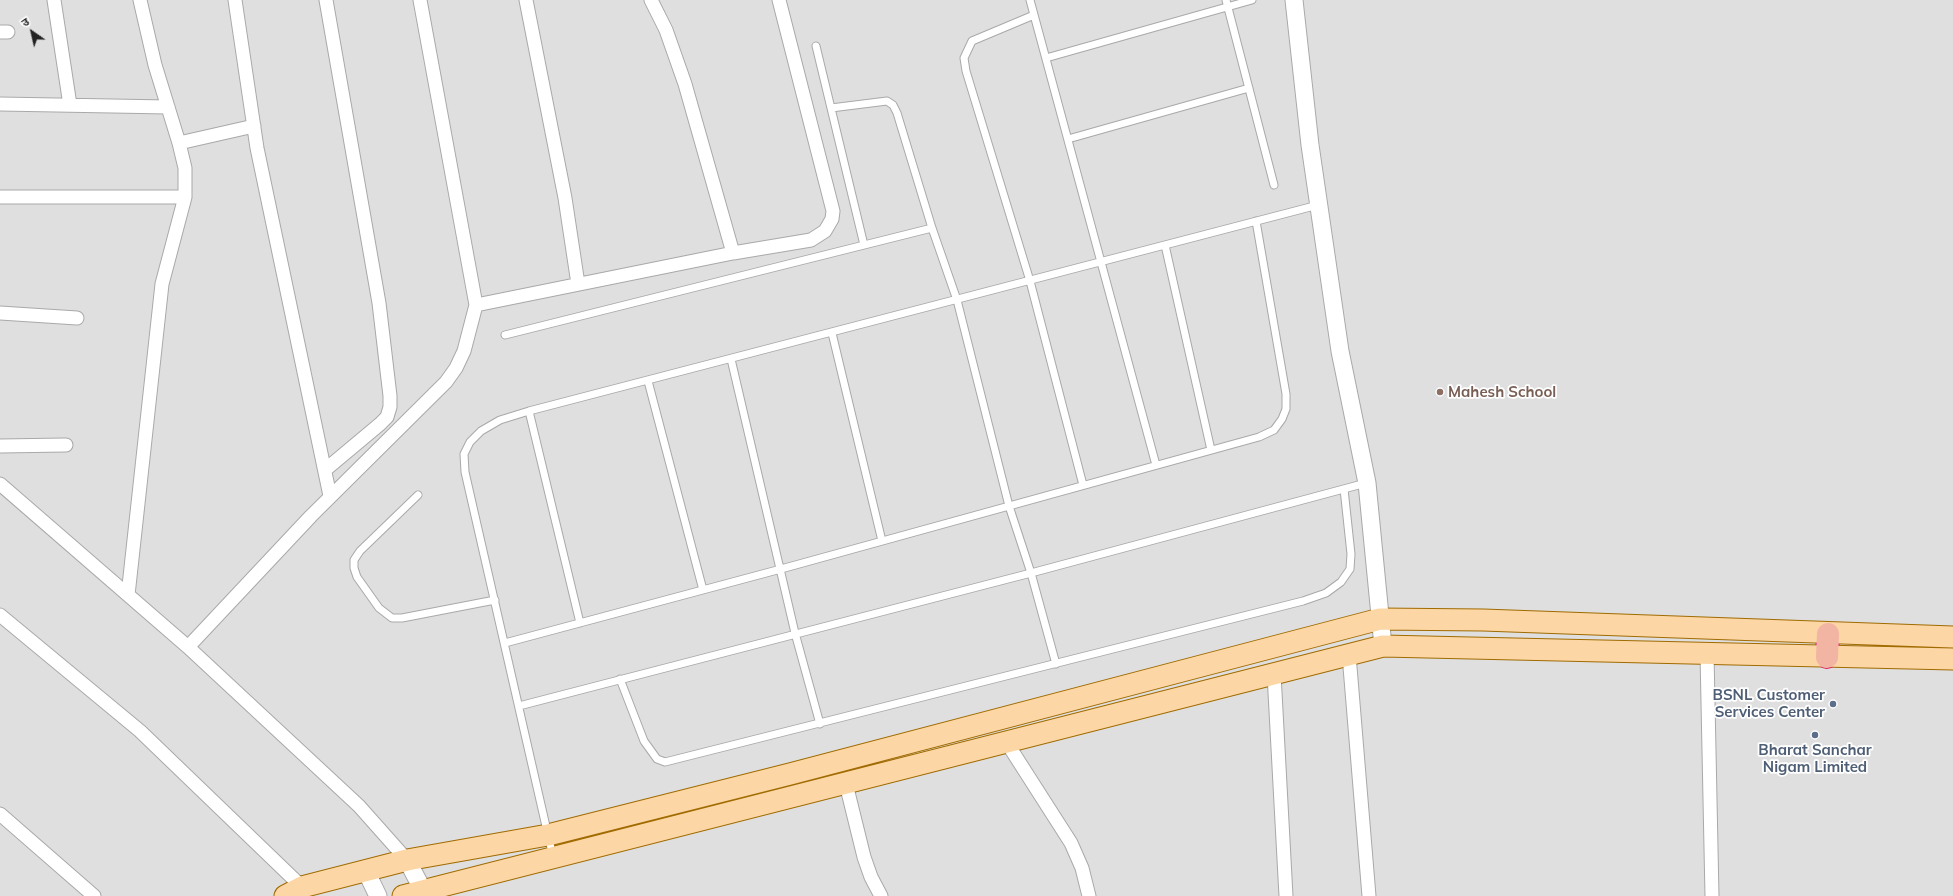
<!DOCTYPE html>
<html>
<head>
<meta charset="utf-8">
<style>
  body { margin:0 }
  #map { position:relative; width:1953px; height:896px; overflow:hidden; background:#f2efe9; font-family:Mulish,"Noto Sans Devanagari",sans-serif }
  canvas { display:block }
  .north { position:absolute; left:12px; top:12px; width:40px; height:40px; -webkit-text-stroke:3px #fff; paint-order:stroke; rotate:326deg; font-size:11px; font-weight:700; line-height:16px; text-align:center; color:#222 }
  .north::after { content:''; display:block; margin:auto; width:14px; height:18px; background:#222; clip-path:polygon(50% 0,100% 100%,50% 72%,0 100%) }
</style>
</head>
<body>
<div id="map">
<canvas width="1953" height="896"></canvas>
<div class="north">उ</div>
</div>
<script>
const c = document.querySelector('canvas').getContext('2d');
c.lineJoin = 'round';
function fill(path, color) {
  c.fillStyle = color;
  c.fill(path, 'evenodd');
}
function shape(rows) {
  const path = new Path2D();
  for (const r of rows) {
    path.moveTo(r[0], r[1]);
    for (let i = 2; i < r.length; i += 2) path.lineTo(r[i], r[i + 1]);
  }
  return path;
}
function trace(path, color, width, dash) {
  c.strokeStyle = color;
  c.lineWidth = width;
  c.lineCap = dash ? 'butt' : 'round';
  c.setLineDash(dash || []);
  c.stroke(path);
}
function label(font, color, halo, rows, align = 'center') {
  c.font = font + ' Mulish,sans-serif';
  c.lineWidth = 3.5;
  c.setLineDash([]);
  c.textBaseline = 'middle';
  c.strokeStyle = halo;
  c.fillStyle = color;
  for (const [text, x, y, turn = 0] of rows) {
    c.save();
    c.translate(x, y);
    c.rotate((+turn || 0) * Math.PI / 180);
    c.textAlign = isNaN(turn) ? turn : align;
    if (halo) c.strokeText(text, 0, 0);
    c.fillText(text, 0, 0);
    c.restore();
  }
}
fill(shape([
  [0,0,1953,0,1953,896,0,896]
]), '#e0dfdf');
const service = shape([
  [1030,0,1156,465],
  [1226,0,1274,185],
  [1034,15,972,41,964,58,966,71,1030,281,1083,485],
  [816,46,864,245],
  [1046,58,1252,0],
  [831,108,887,101,893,105,897,113,932,228,957,300,1009,506,1031,573,1056,664],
  [1068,139,1249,88],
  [1165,245,1211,450],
  [832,333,882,541],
  [505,335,932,228],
  [731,359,795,633,820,724],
  [648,381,703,590],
  [529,411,580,623],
  [418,495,360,551,354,560,354,568,357,577,379,608,392,618,402,618,495,600],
  [505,643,781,569,1259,437,1274,430,1282,419,1286,409,1286,394,1256,221],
  [620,679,644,741,657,759,665,762,1303,601,1326,593,1341,582,1350,569,1351,554,1344,489],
  [519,706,1031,573,1366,483],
  [553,857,465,472,464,454,470,442,481,431,500,420,529,411,1318,205]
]);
const minor = shape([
  [54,0,70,105],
  [235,0,257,148,330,496],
  [526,0,565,198,578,284],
  [651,0,666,30,685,84,733,253],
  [0,32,8,32],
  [0,104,168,107],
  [179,143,254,126],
  [0,197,185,197],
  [476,305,733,253,811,240,825,231,832,219,833,211,779,0],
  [0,313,77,318],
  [0,446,66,445],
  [325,470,380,424,387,417,390,407,390,396,379,303,326,0],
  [0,484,188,647,359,806,407,860],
  [128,595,162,284,185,197,185,168,179,143,155,65,140,0],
  [0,615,140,731,302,887],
  [188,647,311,516,446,382,456,368,464,351,476,305,420,0],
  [1707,654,1712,896],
  [1349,655,1369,896],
  [1274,674,1286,896],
  [1007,743,1071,843,1082,868,1089,896],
  [846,784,864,857,871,877,881,896],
  [0,814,94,896]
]);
const tertiary = shape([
  [1294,0,1310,145,1340,351,1367,483,1383,646],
  [407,860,426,896],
  [366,871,378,896]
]);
const primary = shape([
  [285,896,302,887,407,860,548,835,790,774,1380,619,1483,620,1953,637],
  [403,896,1383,646,1953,659]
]);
const trunk = shape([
  [1827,657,1828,634]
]);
trace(service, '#a9a9a9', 9);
trace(minor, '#a9a9a9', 15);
trace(tertiary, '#a9a9a9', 19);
trace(primary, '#a06b00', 23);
trace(trunk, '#dc2a67', 24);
trace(service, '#fff', 7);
trace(minor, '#fff', 13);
trace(tertiary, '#fff', 17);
trace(primary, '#fcd6a4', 21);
trace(trunk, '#f2b4a3', 22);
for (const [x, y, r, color] of [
  [1440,392,4,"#8d6e63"],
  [1833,704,4,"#5c6f8a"],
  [1815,735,4,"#5c6f8a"]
]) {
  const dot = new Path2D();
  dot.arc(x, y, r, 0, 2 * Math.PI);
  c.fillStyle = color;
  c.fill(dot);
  trace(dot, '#fff', 1.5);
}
label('bold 15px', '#785e54', '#fff', [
  ["Mahesh School",1448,392]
], 'left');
label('bold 15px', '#4e5e75', '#fff', [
  ["BSNL Customer",1825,695],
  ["Services Center",1825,712],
  ["Bharat Sanchar",1815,750,"center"],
  ["Nigam Limited",1815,767,"center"]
], 'right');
</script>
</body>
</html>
